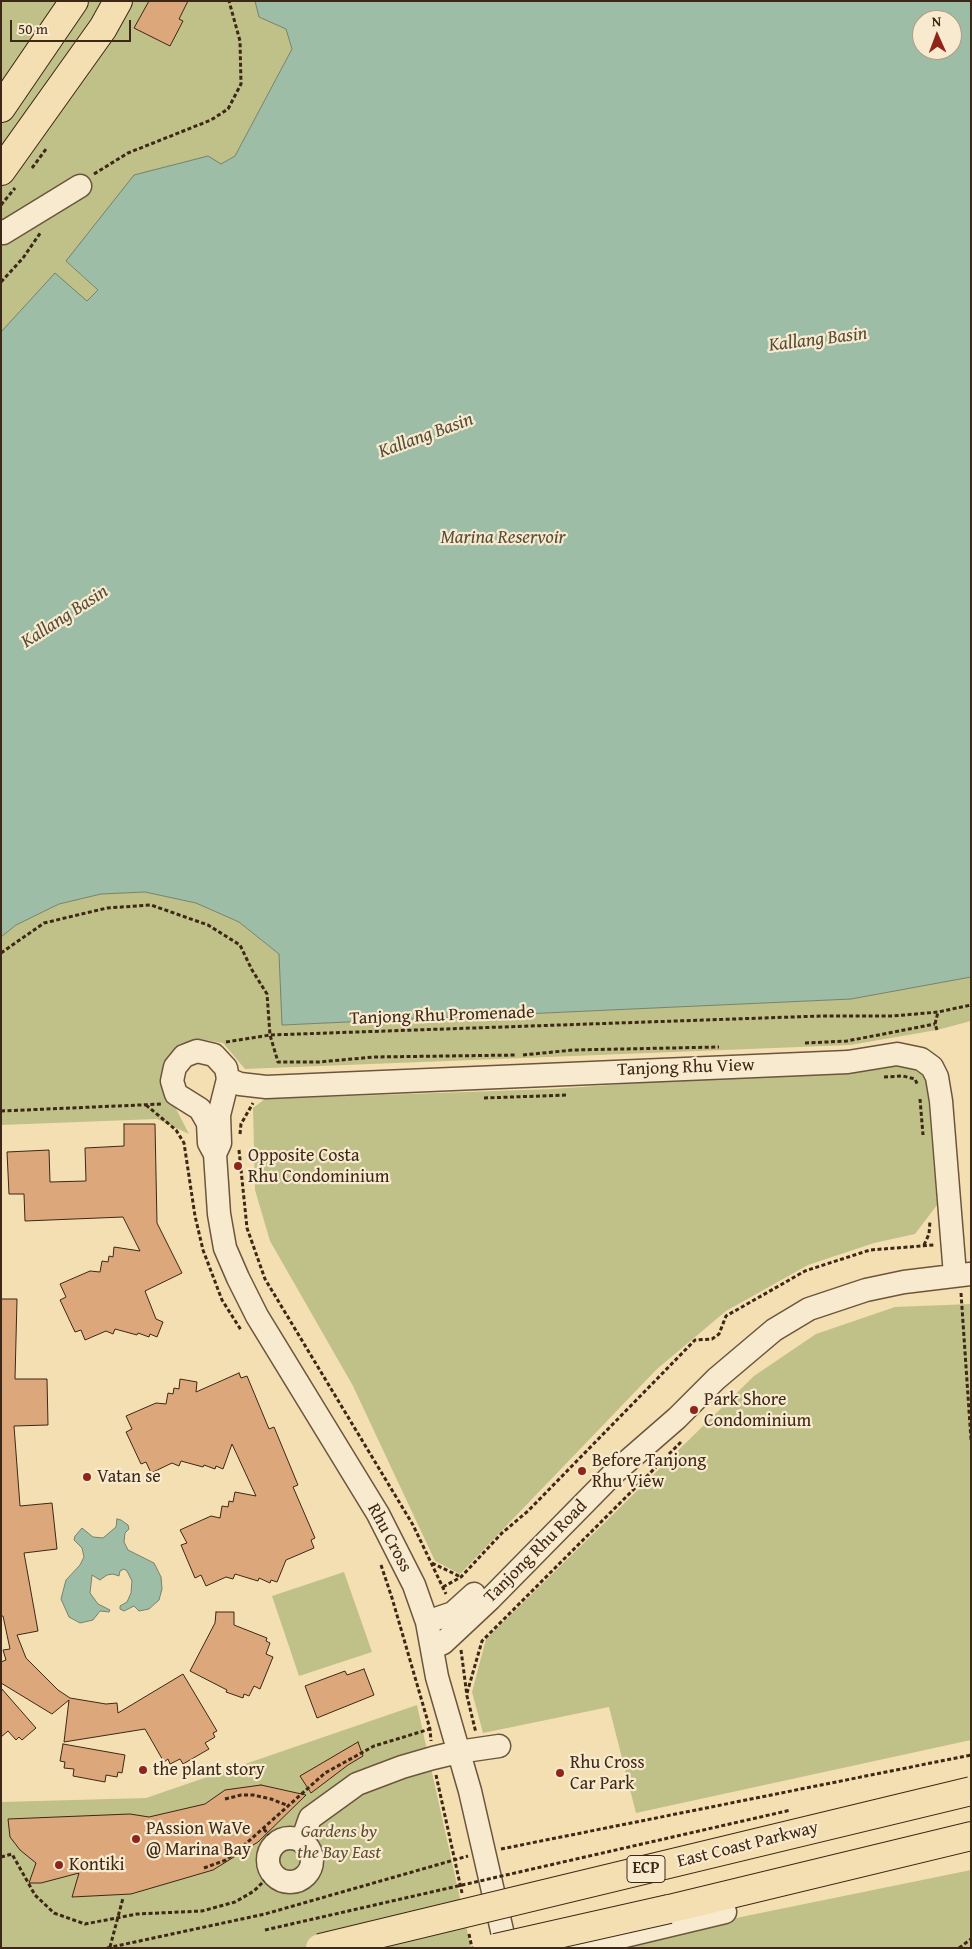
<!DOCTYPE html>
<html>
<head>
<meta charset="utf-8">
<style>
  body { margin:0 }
  #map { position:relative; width:972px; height:1949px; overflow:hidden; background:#f4dfb3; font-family:"Gentium Book Plus",serif }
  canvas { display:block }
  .frame { position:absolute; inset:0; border:2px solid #3d2716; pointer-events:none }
  .north { position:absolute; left:912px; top:10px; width:50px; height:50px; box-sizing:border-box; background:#f8eace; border:1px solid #ad9c84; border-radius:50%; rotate:358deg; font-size:14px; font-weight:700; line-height:20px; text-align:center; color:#3d2716 }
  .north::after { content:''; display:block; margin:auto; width:18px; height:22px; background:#8f2418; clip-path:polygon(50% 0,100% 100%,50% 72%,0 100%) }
  .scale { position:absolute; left:10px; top:20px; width:121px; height:22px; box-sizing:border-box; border:2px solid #3d2716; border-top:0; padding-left:6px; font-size:15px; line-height:18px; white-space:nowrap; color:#3d2716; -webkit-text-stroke:4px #f8eace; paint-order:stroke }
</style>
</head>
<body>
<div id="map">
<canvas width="972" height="1949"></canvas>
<div class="frame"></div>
<div class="north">N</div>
<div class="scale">50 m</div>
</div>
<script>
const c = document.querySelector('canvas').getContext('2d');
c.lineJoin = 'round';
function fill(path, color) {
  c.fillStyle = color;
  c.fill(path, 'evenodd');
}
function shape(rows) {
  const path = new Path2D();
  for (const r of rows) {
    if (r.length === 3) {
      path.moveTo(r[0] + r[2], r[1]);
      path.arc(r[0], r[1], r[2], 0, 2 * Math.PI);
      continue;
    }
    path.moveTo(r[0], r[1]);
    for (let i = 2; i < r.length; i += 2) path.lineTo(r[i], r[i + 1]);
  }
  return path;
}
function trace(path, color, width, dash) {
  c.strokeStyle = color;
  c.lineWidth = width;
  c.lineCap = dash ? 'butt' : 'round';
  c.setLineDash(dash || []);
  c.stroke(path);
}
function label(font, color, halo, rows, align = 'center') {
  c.font = font + ' "Gentium Book Plus",serif';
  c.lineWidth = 4.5;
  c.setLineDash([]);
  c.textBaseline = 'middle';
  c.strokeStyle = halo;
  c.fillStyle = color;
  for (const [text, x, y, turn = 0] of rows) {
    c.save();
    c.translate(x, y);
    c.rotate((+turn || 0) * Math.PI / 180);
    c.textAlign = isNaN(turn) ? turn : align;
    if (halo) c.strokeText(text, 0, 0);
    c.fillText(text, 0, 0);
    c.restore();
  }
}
fill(shape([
  [1,1,255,1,259,17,286,29,292,49,235,156,66,261,98,290,87,301,1,332],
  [145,892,196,903,239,922,279,954,283,1025,851,999,971,977,971,1021,937,1030,850,1045,245,1069,223,1043,200,1039,179,1044,166,1067,167,1091,189,1134,157,1119,1,1125,1,937,16,925,59,904,101,894],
  [905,1065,926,1071,937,1205,915,1234,874,1243,808,1265,726,1311,657,1369,460,1574,435,1561,353,1386,270,1241,255,1190,253,1108,265,1099,552,1089],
  [971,1304,971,1740,636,1813,609,1707,483,1733,472,1692,486,1639,754,1376,816,1334,895,1307],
  [344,1572,372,1652,299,1676,272,1596],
  [417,1705,471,1948,1,1948,1,1802,146,1798],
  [971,1870,971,1948,592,1948,736,1918]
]), '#c0c089');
const water = shape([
  [255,1,971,1,971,977,851,999,282,1025,279,954,239,922,196,903,145,892,101,894,59,904,16,925,1,937,1,332,55,273,87,301,98,290,66,261,134,175,208,156,221,164,235,156,292,49,286,29,259,17,255,1],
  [922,20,952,20,952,50,922,50,922,20],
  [117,1519,121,1520,128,1525,129,1529,125,1533,124,1542,128,1550,154,1563,161,1577,162,1589,159,1600,149,1609,139,1611,134,1606,124,1611,120,1609,120,1606,127,1602,131,1593,132,1581,127,1571,124,1569,120,1571,119,1576,113,1574,107,1575,100,1580,92,1575,90,1593,98,1604,110,1610,109,1612,100,1611,93,1620,80,1623,69,1617,61,1599,66,1580,80,1565,84,1557,82,1548,74,1540,75,1536,82,1528,93,1537,103,1538,116,1527,117,1519]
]);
fill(water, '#9ebda6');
trace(water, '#77816c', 1);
const building = shape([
  [149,1,188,1,179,19,183,21,170,46,134,28,149,1],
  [124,1124,155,1124,157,1223,182,1273,145,1291,156,1319,163,1322,157,1337,150,1334,149,1337,138,1333,137,1335,115,1329,113,1334,106,1331,85,1340,81,1330,75,1332,60,1300,66,1297,60,1284,90,1271,100,1272,102,1261,108,1262,109,1256,113,1257,114,1247,140,1251,123,1217,25,1221,24,1194,9,1194,7,1152,49,1150,50,1182,86,1181,85,1148,124,1146,124,1124],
  [1,1299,17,1299,15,1379,47,1379,48,1425,14,1426,20,1506,52,1503,57,1549,24,1553,38,1631,17,1635,26,1658,58,1690,70,1698,106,1704,117,1703,118,1713,183,1674,217,1731,213,1733,215,1737,205,1743,209,1749,183,1764,180,1759,170,1764,168,1759,164,1762,145,1729,64,1742,69,1700,52,1714,1,1683,1,1662,6,1660,3,1650,10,1649,3,1616,1,1616,1,1299],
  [239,1373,241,1378,247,1376,269,1429,274,1427,298,1485,293,1487,315,1538,311,1540,314,1548,286,1560,277,1582,271,1580,270,1583,259,1578,258,1581,235,1574,233,1579,226,1577,206,1586,201,1575,195,1578,181,1545,187,1543,180,1530,211,1516,220,1518,222,1506,228,1507,229,1501,233,1502,235,1492,256,1496,232,1444,223,1469,216,1466,215,1469,204,1465,203,1467,181,1461,179,1466,172,1463,151,1473,146,1462,141,1464,126,1432,132,1429,126,1416,156,1403,166,1404,168,1393,173,1394,174,1388,179,1389,180,1379,197,1382,196,1392,239,1373],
  [216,1612,234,1612,234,1625,267,1638,266,1641,270,1643,266,1654,273,1657,260,1689,254,1686,249,1696,244,1694,243,1698,226,1692,227,1690,190,1671,215,1623,216,1612],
  [364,1669,374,1695,317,1718,305,1686,345,1671,347,1675,364,1669],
  [1,1688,36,1728,22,1740,19,1737,16,1740,8,1731,1,1737,1,1688],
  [358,1742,363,1756,348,1765,311,1793,300,1776,358,1742],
  [63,1744,125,1755,122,1773,118,1772,117,1777,106,1775,105,1782,73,1776,74,1769,64,1768,65,1762,60,1761,63,1744],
  [261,1785,306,1795,258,1842,213,1870,131,1894,72,1897,79,1873,41,1883,29,1883,36,1863,20,1850,10,1837,8,1819,130,1814,149,1817,205,1804,225,1790,261,1785]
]);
fill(building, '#dba77b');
trace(building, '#3d2716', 1);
const minor = shape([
  [1,231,3,233,80,186],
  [228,1079,240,1084,266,1087,848,1062,897,1054,921,1059,932,1067,937,1077,941,1101,955,1275],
  [215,1154,209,1143,208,1123,200,1109,176,1094,172,1081,175,1067,184,1056,197,1051,214,1055,226,1068,228,1079,219,1115,220,1143,215,1154,219,1214,225,1248,238,1278,257,1316,378,1514,414,1585,427,1622,437,1677,470,1791,506,1948],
  [427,1622,453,1613,474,1594],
  [432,1648,443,1643,490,1599,615,1472,677,1418,716,1379,774,1330,809,1309,866,1290,904,1282,970,1274],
  [290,1860,22],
  [302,1841,310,1818,357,1784,402,1767,433,1758,458,1752,499,1746],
  [575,1948,725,1912]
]);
const major = shape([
  [1,108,74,1],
  [1,171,103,28,118,1]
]);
const highway = shape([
  [669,1909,971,1836]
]);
trace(minor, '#6b553d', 25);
trace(major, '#3d2716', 30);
trace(highway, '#3d2716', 30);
trace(shape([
  [32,168,46,149],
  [94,174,128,153,211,120,228,109,241,84,240,41,229,1],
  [1,205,15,188],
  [1,282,23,258,41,232],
  [1,953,44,923,107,908,151,905,208,925,240,945,252,970,267,994,270,1035,821,1016,893,1016,938,1012,971,1005],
  [937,1030,935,1024,938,1012],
  [226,1042,270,1035,278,1062,319,1062,374,1057,517,1055],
  [805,1043,847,1041,935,1024],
  [523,1055,573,1050,719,1047],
  [884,1077,903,1076,915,1079,918,1086],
  [484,1098,568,1095],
  [920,1099,923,1135],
  [146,1105,176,1130,184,1143,195,1216,203,1250,222,1300,241,1330],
  [1,1111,163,1104],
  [240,1134,241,1124,253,1103],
  [239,1150,247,1228,265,1279,413,1525,446,1594],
  [924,1245,929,1234,930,1221],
  [961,1293,971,1440],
  [432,1563,461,1577],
  [381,1565,392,1598,430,1729,431,1741],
  [443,1587,461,1577,502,1533,528,1511,695,1340,712,1339,719,1334,726,1316,805,1271,870,1250,934,1245],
  [461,1650,467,1696,476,1733],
  [467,1693,482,1641,681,1442],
  [436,1775,462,1893],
  [225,1799,241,1795,253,1795,271,1799,289,1806],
  [264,1829,275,1844],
  [501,1849,971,1755],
  [1,1857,12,1854,35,1895,54,1913,85,1924,137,1914,202,1911,235,1902,254,1891,264,1881,269,1868],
  [204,1868,226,1860,241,1848,325,1773,374,1746,430,1729],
  [469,1934,472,1948],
  [110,1947,123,1898],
  [107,1948,265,1914,468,1856],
  [959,1948,971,1939]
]), '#3d2716', 3, [4, 2.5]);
trace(minor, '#f8eace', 22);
trace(major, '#f4dfb3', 28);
trace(highway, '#f4dfb3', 28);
const highwayBridge = shape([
  [320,1948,971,1791],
  [496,1948,669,1909]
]);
trace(highwayBridge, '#3d2716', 30, []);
trace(shape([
  [265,1930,791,1810]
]), '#3d2716', 3, [4, 2.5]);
trace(highwayBridge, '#f4dfb3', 28);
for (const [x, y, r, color] of [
  [238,1166,5,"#8f2418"],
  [694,1410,5,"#8f2418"],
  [582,1471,5,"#8f2418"],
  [87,1477,5,"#8f2418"],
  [143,1770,5,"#8f2418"],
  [560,1773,5,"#8f2418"],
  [136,1839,5,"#8f2418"],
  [59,1865,5,"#8f2418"]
]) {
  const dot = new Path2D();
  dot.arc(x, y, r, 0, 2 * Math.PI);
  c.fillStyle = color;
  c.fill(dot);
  trace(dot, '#f8eace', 2);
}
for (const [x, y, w] of [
  [646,1869,38]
]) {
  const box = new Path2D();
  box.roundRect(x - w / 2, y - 13.5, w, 27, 4);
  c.fillStyle = '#f8eace';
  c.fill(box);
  trace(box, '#3d2716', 1);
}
label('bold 16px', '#3d2716', null, [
  ["ECP",646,1869]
]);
label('18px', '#3d2716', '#f8eace', [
  ["Tanjong Rhu Promenade",442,1016,-2],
  ["Tanjong Rhu View",686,1068,-2],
  ["Rhu Cross",389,1538,62],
  ["Tanjong Rhu Road",536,1552,-45],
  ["East Coast Parkway",748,1845,-14]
]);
label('18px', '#3d2716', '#f8eace', [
  ["Opposite Costa",248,1156],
  ["Rhu Condominium",248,1177],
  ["Park Shore",704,1400],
  ["Condominium",704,1421],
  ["Before Tanjong",592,1461],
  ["Rhu View",592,1482],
  ["Vatan se",97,1477],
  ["Rhu Cross",570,1763],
  ["Car Park",570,1784],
  ["the plant story",153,1770],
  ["PAssion WaVe",146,1829],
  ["@ Marina Bay",146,1850],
  ["Kontiki",69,1865]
], 'left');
label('italic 18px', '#5e4d33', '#f8eace', [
  ["Gardens by",339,1832],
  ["the Bay East",339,1853]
]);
label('italic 19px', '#554c3a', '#f8eace', [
  ["Kallang Basin",818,340,-7],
  ["Kallang Basin",426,436,-20],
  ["Marina Reservoir",503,538],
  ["Kallang Basin",65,617,-33]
]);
</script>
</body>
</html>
